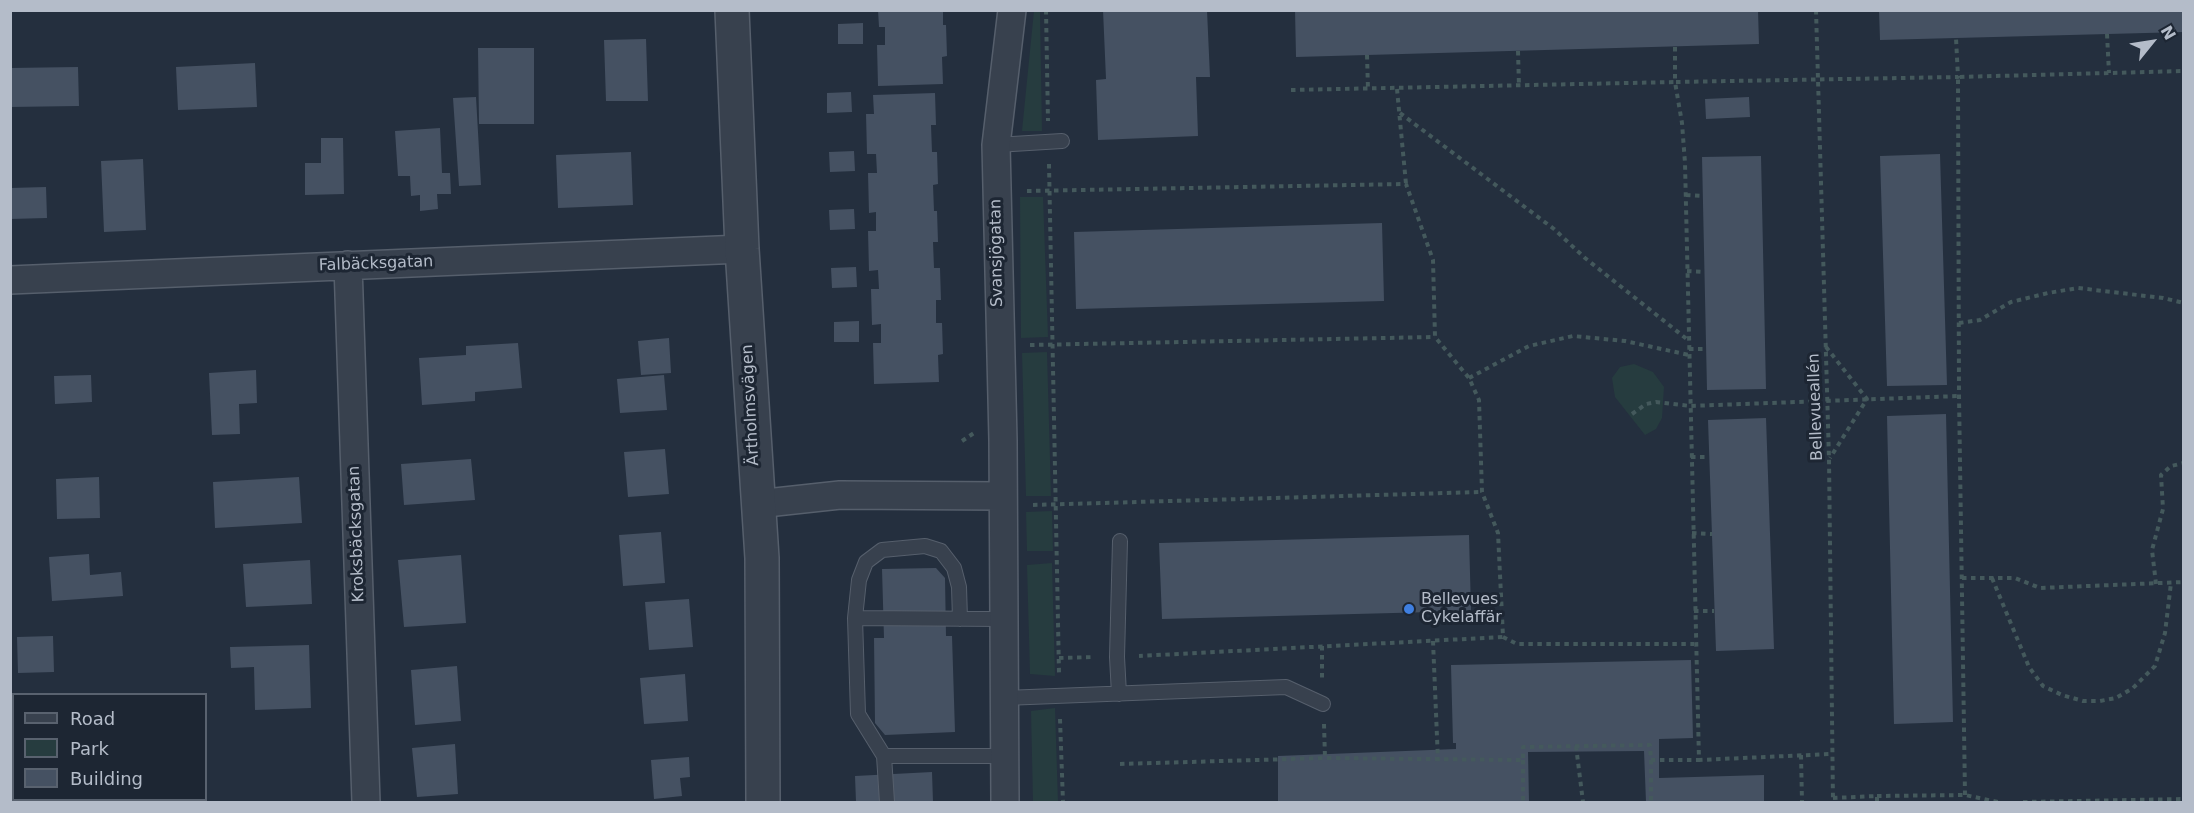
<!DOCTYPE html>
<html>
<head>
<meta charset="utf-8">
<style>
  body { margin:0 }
  #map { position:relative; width:2194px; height:813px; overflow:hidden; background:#242f3e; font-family:"DejaVu Sans",sans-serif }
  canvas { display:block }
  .frame { position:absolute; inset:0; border:12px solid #b4bcc9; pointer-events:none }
  .legend { position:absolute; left:12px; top:693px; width:195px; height:108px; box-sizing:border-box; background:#1d2633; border:2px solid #59626f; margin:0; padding:8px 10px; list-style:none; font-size:18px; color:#b4bcc9 }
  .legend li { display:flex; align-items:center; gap:12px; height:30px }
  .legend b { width:30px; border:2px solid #59626f }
  .north { position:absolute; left:2122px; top:12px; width:60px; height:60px; -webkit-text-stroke:4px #1d2633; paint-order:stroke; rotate:60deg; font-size:16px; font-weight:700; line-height:24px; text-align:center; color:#b4bcc9 }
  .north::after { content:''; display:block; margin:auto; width:21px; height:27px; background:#b4bcc9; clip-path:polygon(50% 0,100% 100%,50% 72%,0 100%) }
</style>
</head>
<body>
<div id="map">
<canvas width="2194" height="813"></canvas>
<div class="frame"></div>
<ul class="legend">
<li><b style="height:8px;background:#38414e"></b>Road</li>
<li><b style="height:16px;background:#263c3f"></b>Park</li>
<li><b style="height:16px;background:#455162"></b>Building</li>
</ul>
<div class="north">N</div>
</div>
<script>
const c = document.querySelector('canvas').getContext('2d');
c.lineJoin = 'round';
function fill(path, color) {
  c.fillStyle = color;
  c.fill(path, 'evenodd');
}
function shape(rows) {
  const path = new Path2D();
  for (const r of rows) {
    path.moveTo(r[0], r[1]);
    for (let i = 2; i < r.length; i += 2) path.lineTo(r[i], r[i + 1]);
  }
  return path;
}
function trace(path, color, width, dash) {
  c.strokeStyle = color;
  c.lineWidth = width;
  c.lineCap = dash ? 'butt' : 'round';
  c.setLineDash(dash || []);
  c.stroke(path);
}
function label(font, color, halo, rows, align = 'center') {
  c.font = font + ' "DejaVu Sans",sans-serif';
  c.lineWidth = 6;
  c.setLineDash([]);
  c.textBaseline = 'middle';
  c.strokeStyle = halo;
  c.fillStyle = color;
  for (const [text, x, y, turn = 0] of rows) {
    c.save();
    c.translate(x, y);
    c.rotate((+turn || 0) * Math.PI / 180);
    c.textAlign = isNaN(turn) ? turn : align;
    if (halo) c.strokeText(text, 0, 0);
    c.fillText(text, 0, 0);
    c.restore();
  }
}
fill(shape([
  [1034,11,1040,11,1042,131,1022,131],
  [1020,197,1043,197,1048,337,1021,338],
  [1047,352,1051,496,1026,496,1022,353],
  [1634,364,1653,372,1664,387,1662,418,1656,429,1645,435,1615,397,1612,378,1620,367],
  [1052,511,1053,551,1027,551,1026,512],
  [1052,563,1055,676,1030,674,1027,565],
  [1055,708,1058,802,1033,802,1031,711]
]), '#263c3f');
fill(shape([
  [878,10,943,10,943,25,946,25,947,56,942,57,943,84,878,86,877,45,885,45,885,27,879,27],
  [1103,10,1207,10,1210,77,1196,77,1198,136,1098,140,1096,80,1106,79],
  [1295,10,1758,10,1759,44,1296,57],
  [1879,10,2184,10,2184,32,1880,40],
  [863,23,863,44,838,44,838,24],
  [646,39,648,101,606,101,604,40],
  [478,48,534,48,534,124,479,124],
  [255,63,257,107,178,110,176,67],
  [78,67,79,106,10,107,10,68],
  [851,92,852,112,827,113,827,93],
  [935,93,936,125,931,125,932,152,937,152,938,184,933,185,934,211,937,211,938,242,933,242,934,268,940,268,941,300,936,300,936,323,942,323,943,354,938,355,939,382,874,384,873,343,881,343,881,324,872,325,871,289,879,289,878,270,869,271,868,231,876,231,876,212,869,213,868,173,877,173,876,154,867,154,866,114,874,114,873,95],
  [476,97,481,185,459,186,453,98],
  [1749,97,1750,117,1706,119,1705,99],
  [440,128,442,173,450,173,451,194,437,194,438,209,420,211,420,195,411,196,410,176,398,176,395,131],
  [321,138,343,138,344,194,305,195,305,163,321,163],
  [854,151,855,171,830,172,829,152],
  [631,152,633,205,558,208,556,155],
  [1940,154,1947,385,1887,386,1880,156],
  [1761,156,1766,389,1707,390,1702,157],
  [143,159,146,230,104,232,101,161],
  [46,187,47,218,10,219,10,188],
  [854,209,855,229,830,230,829,210],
  [1382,223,1384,301,1076,309,1074,232],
  [856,267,857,287,832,288,831,268],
  [859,321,859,342,834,342,834,322],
  [669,338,671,373,641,375,638,341],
  [518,343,522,388,475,392,475,401,422,405,419,358,466,355,466,346],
  [256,370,257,403,239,404,240,434,212,435,209,373],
  [91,375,92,402,55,404,54,376],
  [664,375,667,410,620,413,617,379],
  [1946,414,1953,722,1894,724,1887,416],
  [1766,418,1774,649,1716,651,1708,420],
  [665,449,669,494,628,497,624,452],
  [471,459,475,500,404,505,401,464],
  [99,477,100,518,57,519,56,479],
  [299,477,302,523,215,528,213,482],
  [661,532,665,583,623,586,619,535],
  [1469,535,1471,611,1162,619,1159,543],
  [89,554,90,575,121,572,123,596,52,601,49,557],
  [461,555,466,623,404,627,398,560],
  [310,560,312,604,246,607,243,564],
  [936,568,945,578,946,636,952,636,955,732,885,735,875,723,874,638,884,638,882,569],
  [689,599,693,647,649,650,645,602],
  [53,636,54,672,18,673,17,637],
  [309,645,311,708,255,710,254,667,231,668,230,647],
  [1691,660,1693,738,1659,739,1659,778,1764,775,1764,802,1646,802,1644,751,1528,752,1529,802,1278,802,1278,756,1456,749,1456,743,1453,743,1451,665],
  [457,666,461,721,415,725,411,670],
  [685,674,688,721,644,724,640,678],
  [455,744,458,794,417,797,412,748],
  [689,757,690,777,680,778,682,796,654,799,651,760],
  [932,772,933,802,856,802,855,776],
  [69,800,145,800,145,802,69,802]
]), '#455162');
const service = shape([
  [996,145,1062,141],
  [855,618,859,580,866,562,882,550,925,546,941,551,954,568,959,587,960,619],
  [1119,694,1117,657,1120,541],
  [1004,698,1286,687,1323,704],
  [884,756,858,714,855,618,1003,619],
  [887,802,884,756,1005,756]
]);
const minor = shape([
  [348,265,366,802],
  [10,280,742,249],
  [757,504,840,495,1002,496],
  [1005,802,1003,440,996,145,1012,10]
]);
const tertiary = shape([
  [732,10,742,249,762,558,763,802]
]);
trace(service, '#565f6c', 16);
trace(minor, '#565f6c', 30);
trace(tertiary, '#565f6c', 36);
trace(shape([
  [1046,10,1048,121],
  [1816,10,1829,459,1833,802],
  [2107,34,2109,73],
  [1675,47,1675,82,1958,77,1956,38],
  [1518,51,1519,87],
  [1367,55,1368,89],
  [1397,89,1406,184],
  [1291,90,1675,82,1682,123,1685,163,1699,760,1831,754],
  [1400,113,1554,229,1585,258,1688,340],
  [1049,164,1059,673],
  [1027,191,1406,184,1433,260,1435,337,1469,378,1479,400,1482,492,1498,533,1503,637,1139,656],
  [1686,195,1703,196],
  [1687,271,1705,272],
  [1959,323,1980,320,2011,302,2048,293,2078,288,2163,298,2184,303],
  [1030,345,1435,337],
  [1826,347,1867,399,1830,458],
  [1689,349,1706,349],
  [1469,378,1529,346,1573,336,1625,341,1689,355],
  [1632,414,1646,404,1656,402,1690,406,1959,396],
  [962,441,974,433],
  [1691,457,1709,457],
  [1033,505,1481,492],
  [1692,533,1712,534],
  [1962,578,2015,578,2040,588,2184,582],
  [1992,578,2029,667,2043,686,2062,695,2083,701,2100,701,2116,698,2133,688,2155,666,2165,633,2171,583],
  [2156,584,2152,550,2163,509,2161,475,2171,466,2184,463],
  [1694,611,1714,611],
  [1503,637,1517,644,1694,644],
  [1433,641,1438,761],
  [1322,646,1322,678],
  [1059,658,1095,657],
  [1060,719,1063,802],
  [1324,724,1325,758,1523,760,1523,747,1650,745,1651,760,1699,760],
  [1576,746,1583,802],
  [1801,755,1802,802],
  [1523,760,1523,802],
  [1651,760,1651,802],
  [1120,764,1325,758],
  [1965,795,1959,396,1958,77,2184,71],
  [1877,796,1965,795,1998,802],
  [1833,798,1877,796,1877,802],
  [2023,802,2184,799]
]), '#44595c', 4, [4.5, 4.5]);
trace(service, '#38414e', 14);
trace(minor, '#38414e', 27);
trace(tertiary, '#38414e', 33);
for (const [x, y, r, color] of [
  [1409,609,6,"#3f7fe0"]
]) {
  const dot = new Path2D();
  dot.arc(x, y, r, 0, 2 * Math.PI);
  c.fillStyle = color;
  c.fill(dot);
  trace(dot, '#1d2633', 2);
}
label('16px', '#b4bcc9', '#1d2633', [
  ["Svansjögatan",997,253,-91],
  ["Falbäcksgatan",376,264,-2],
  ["Ärtholmsvägen",751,405,-93],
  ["Bellevueallén",1816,407,-92],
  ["Kroksbäcksgatan",357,534,-92]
]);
label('16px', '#b4bcc9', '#1d2633', [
  ["Bellevues",1421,600],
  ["Cykelaffär",1421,618]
], 'left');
</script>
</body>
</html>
